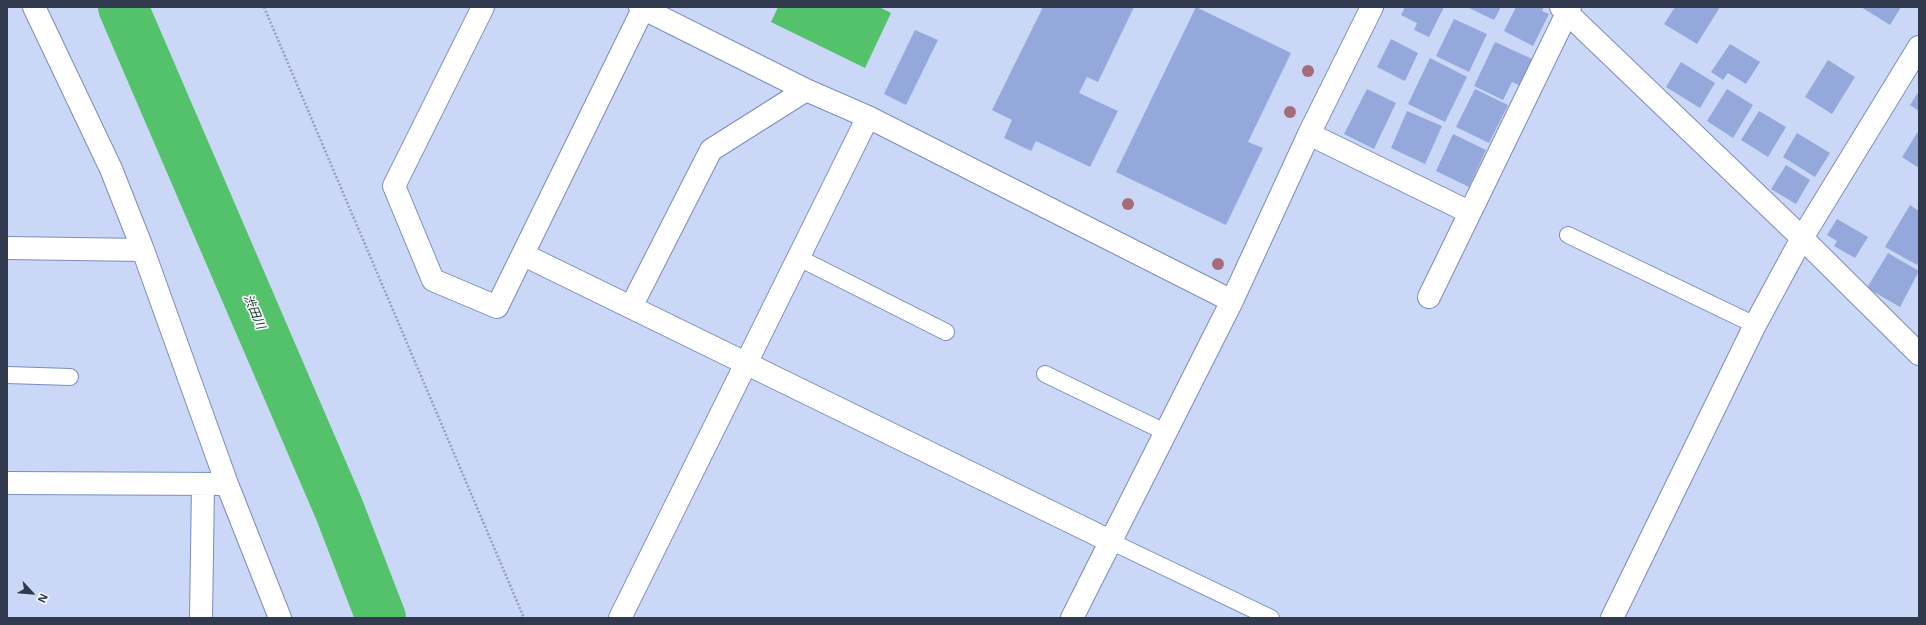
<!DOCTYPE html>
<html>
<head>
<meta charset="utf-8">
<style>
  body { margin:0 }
  #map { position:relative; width:1926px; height:625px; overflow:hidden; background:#cad7f7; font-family:"Open Sans",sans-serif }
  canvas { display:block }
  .frame { position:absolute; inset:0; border:8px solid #31394e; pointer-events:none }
  .north { position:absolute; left:12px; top:573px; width:40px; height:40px; -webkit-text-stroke:3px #f6f8fe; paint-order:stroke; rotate:116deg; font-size:11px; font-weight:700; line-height:16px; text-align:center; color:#31394e }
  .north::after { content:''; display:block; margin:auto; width:14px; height:18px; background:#31394e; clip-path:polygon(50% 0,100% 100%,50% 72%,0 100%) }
</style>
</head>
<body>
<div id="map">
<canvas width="1926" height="625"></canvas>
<div class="frame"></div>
<div class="north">N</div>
</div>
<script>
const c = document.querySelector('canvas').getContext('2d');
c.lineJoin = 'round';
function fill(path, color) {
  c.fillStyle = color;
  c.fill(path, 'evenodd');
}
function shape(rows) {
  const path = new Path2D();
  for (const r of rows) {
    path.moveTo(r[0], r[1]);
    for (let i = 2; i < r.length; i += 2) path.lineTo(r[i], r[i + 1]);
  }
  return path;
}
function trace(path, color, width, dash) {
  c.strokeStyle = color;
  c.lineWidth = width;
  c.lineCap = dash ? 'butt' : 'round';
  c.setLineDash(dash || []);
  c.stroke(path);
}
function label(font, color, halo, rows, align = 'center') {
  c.font = font + ' "Open Sans","Noto Sans JP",sans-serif';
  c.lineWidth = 3.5;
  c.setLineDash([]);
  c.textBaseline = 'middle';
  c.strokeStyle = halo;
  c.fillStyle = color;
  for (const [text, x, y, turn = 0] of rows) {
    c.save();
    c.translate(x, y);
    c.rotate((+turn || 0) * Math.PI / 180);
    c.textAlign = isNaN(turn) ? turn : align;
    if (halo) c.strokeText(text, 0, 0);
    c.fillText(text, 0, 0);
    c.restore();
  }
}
fill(shape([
  [778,7,879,7,891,13,865,68,771,22]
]), '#54c26b');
trace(shape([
  [123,7,339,509,381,618]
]), '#54c26b', 50);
fill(shape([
  [1043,7,1134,7,1098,82,1087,77,1079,93,1118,111,1090,167,1036,141,1031,151,1004,138,1012,120,992,110],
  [1196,7,1291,53,1248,142,1263,148,1226,225,1116,172],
  [1405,7,1444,7,1429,37,1414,30,1417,23,1401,15],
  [1467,7,1501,7,1494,20],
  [1516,7,1544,7,1542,11,1549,14,1533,46,1504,31],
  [1675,7,1720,7,1697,44,1664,24],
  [1861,7,1901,7,1890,25],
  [1454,19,1487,34,1469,72,1436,56],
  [915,30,938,40,906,105,884,94],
  [1391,39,1418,53,1405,81,1377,67],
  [1495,42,1532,59,1519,85,1512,82,1503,100,1474,86],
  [1730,44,1760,62,1746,84,1728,73,1723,80,1711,72],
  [1430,58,1467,77,1445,122,1408,104],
  [1828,60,1855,77,1832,114,1805,97],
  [1681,62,1715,83,1700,108,1666,87],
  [1367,89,1396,103,1374,149,1344,134],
  [1475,89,1508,105,1489,143,1456,127],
  [1727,89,1753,105,1733,138,1707,121],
  [1919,91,1919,111,1910,105],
  [1407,111,1442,126,1425,164,1391,148],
  [1759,111,1786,127,1768,157,1741,140],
  [1919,130,1919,168,1902,157],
  [1797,133,1830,153,1815,177,1783,157],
  [1453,134,1486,150,1469,187,1436,171],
  [1786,165,1810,180,1796,204,1771,189],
  [1910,205,1919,211,1919,262,1917,265,1885,247],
  [1837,219,1868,237,1855,258,1834,246,1837,241,1827,235],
  [1888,253,1919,271,1900,307,1867,288]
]), '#95a8db');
const lane = shape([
  [1568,235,1755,325],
  [799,258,946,332],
  [1045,374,1165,432],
  [7,375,70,377],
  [1112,542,1271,618]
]);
const street = shape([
  [34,7,111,169,143,250,227,484,280,618],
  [483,7,394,186,433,280,497,307,643,9],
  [640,7,806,90],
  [1561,7,1802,238,1919,354],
  [1309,134,1469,212],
  [7,248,143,250],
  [524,255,1112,542],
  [1429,297,1570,7],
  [631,307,711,150,806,90,868,117,1232,301],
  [7,483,227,484],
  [201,618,203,485],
  [620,618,868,117],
  [1072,618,1232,301,1309,134,1372,7],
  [1612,618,1755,325,1802,238,1919,47]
]);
trace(lane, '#7a8dbe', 18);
trace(street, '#7a8dbe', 24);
trace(shape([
  [264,7,524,618]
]), '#939fbb', 2.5, [2, 2]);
trace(lane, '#fff', 16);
trace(street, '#fff', 22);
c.fillStyle = '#a76c79';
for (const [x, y] of [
  [1308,71],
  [1290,112],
  [1128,204],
  [1218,264]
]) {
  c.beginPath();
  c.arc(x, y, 6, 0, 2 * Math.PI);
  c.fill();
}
label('italic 12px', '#053312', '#f6f8fe', [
  ["渋田川",254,312,67]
]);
</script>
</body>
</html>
